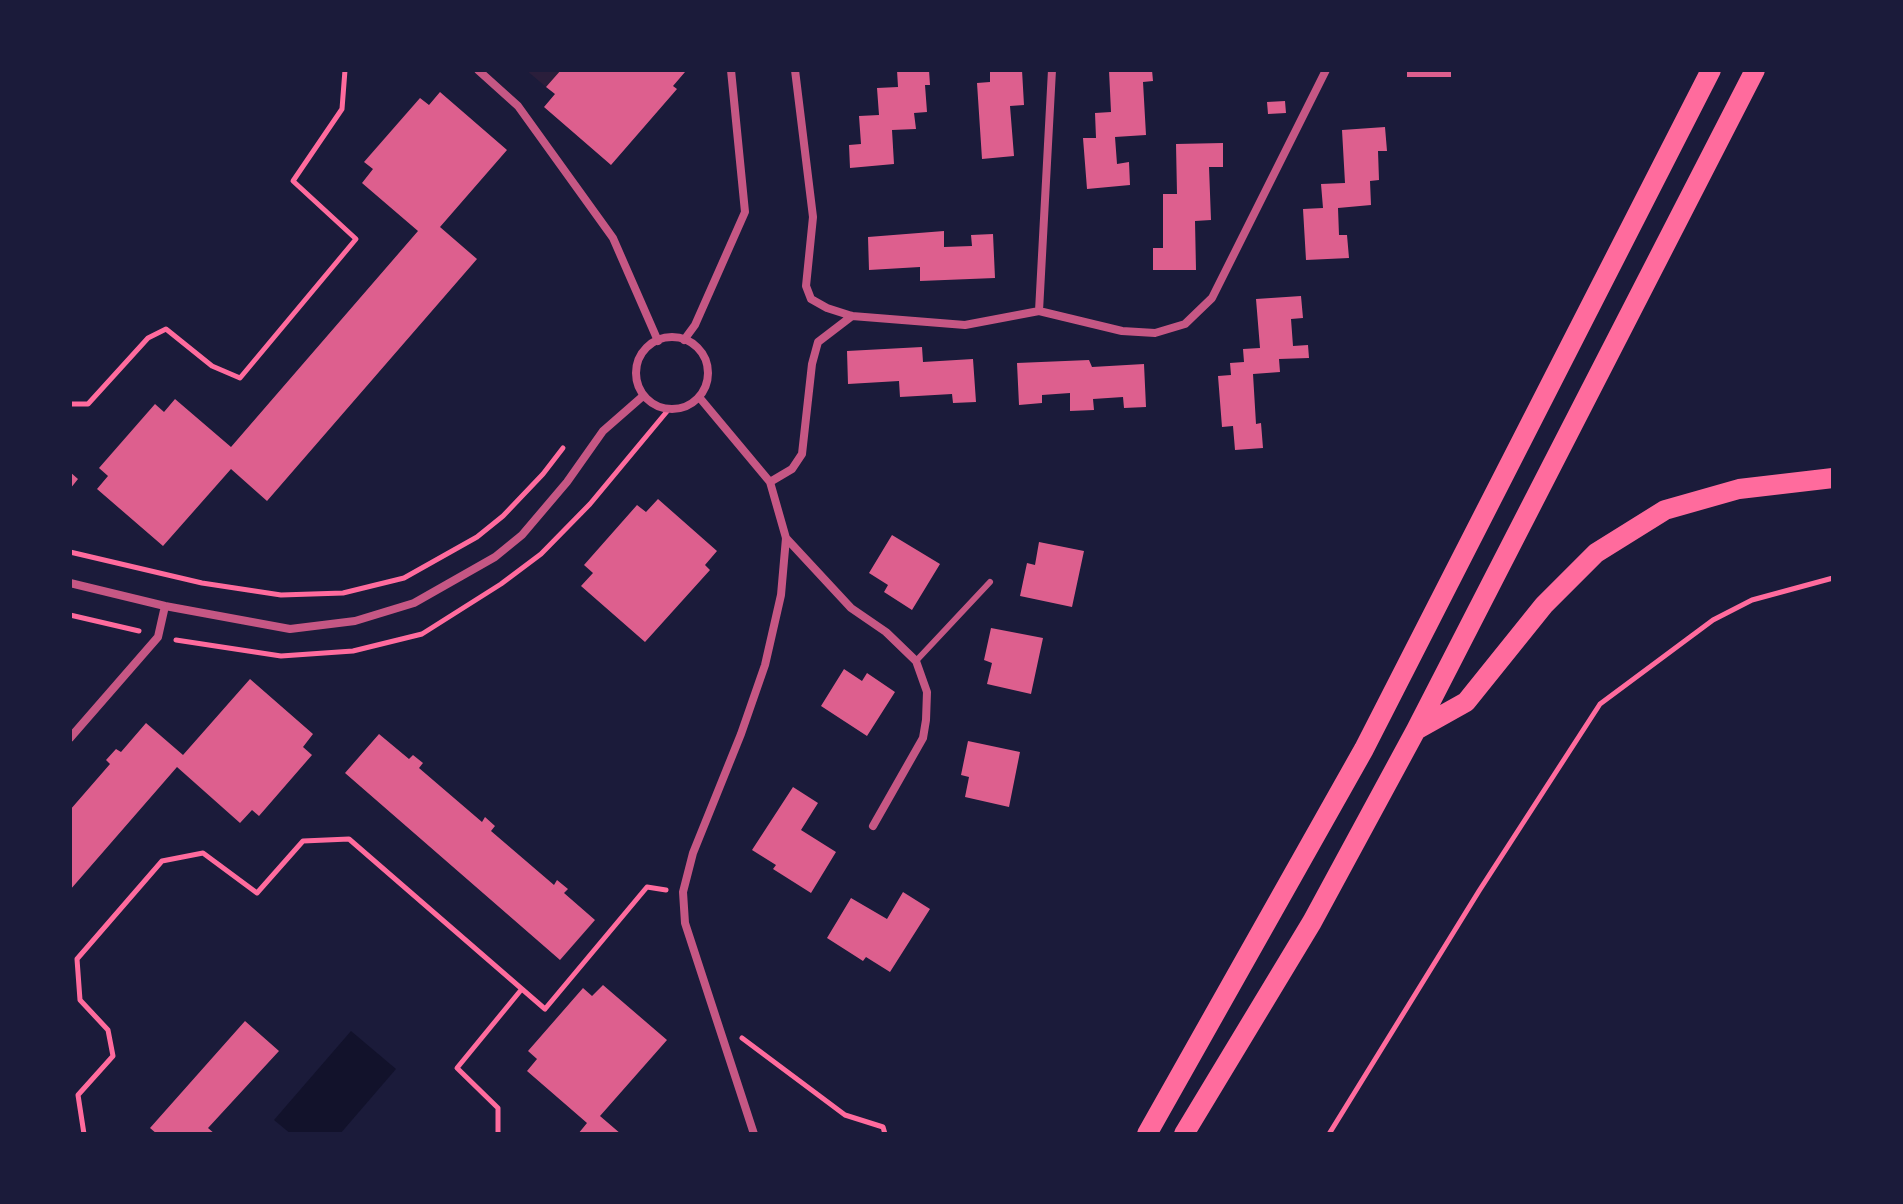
<!DOCTYPE html>
<html>
<head>
<meta charset="utf-8">
<style>
  body { margin:0 }
  #map { position:relative; width:1903px; height:1204px; overflow:hidden; background:#1b1b3a; font-family:Lato,sans-serif }
  canvas { display:block }
  .frame { position:absolute; inset:0; border:72px solid #1b1b3a; pointer-events:none }
</style>
</head>
<body>
<div id="map">
<canvas width="1903" height="1204"></canvas>
<div class="frame"></div>
</div>
<script>
const c = document.querySelector('canvas').getContext('2d');
c.lineJoin = 'round';
function fill(path, color) {
  c.fillStyle = color;
  c.fill(path, 'evenodd');
}
function shape(rows) {
  const path = new Path2D();
  for (const r of rows) {
    if (r.length === 3) {
      path.moveTo(r[0] + r[2], r[1]);
      path.arc(r[0], r[1], r[2], 0, 2 * Math.PI);
      continue;
    }
    path.moveTo(r[0], r[1]);
    for (let i = 2; i < r.length; i += 2) path.lineTo(r[i], r[i + 1]);
  }
  return path;
}
function trace(path, color, width, dash) {
  c.strokeStyle = color;
  c.lineWidth = width;
  c.lineCap = dash ? 'butt' : 'round';
  c.setLineDash(dash || []);
  c.stroke(path);
}
fill(shape([
  [526,70,565,70,546,87]
]), '#2a1e3b');
fill(shape([
  [351,1031,396,1069,340,1134,291,1134,274,1120]
]), '#12122b');
fill(shape([
  [561,70,682,70,685,72,673,86,677,89,611,165,544,107,555,94,546,87],
  [897,70,929,70,930,85,925,85,927,112,914,113,916,129,892,130,894,164,850,168,849,145,861,144,859,116,879,115,877,88,898,87],
  [990,70,1022,70,1024,105,1010,106,1014,156,982,159,977,83,990,82],
  [1109,70,1152,70,1153,81,1143,82,1146,135,1115,137,1117,164,1129,162,1130,185,1087,189,1083,138,1096,138,1095,113,1111,112],
  [1407,70,1451,70,1451,77,1407,77],
  [440,92,507,150,440,227,477,259,267,501,231,469,163,546,97,489,108,476,99,468,155,404,164,412,175,399,231,447,418,231,362,183,373,169,364,162,420,98,429,105],
  [1285,101,1286,113,1268,114,1267,102],
  [1385,127,1387,151,1378,151,1379,180,1370,181,1371,205,1338,208,1339,235,1347,235,1349,258,1306,260,1303,209,1323,208,1321,184,1345,183,1342,130],
  [1223,143,1223,167,1209,167,1211,220,1195,221,1196,270,1153,270,1153,248,1163,248,1163,194,1177,194,1176,144],
  [944,231,944,247,972,246,971,235,993,234,995,278,920,281,920,267,869,270,868,237],
  [1301,296,1303,318,1291,319,1293,346,1308,345,1309,358,1279,359,1280,372,1253,374,1256,424,1261,423,1263,448,1235,450,1233,426,1222,427,1218,376,1231,375,1230,363,1244,362,1243,349,1260,348,1256,299],
  [922,347,923,362,973,359,976,402,953,403,952,394,900,397,899,381,848,384,847,351],
  [1089,360,1092,367,1144,364,1146,407,1124,408,1123,397,1093,399,1094,410,1070,411,1070,393,1042,395,1042,403,1019,405,1017,363],
  [70,472,78,479,70,489],
  [658,499,717,551,705,565,710,570,645,642,581,586,593,573,584,565,637,505,646,512],
  [892,535,940,564,912,610,884,592,888,585,869,573],
  [1039,542,1084,551,1072,607,1020,596,1027,563,1035,565],
  [991,628,1043,638,1031,694,987,684,992,663,984,660],
  [844,669,862,681,867,673,895,692,867,736,821,706],
  [250,679,313,734,303,747,312,755,259,816,252,810,240,823,177,767,70,890,70,810,110,764,106,760,116,749,121,752,146,723,183,755],
  [379,734,409,759,413,755,423,763,419,768,482,822,485,817,495,826,491,831,554,885,557,880,568,889,564,893,595,920,560,960,345,773],
  [968,741,1020,752,1009,807,965,797,969,777,961,775],
  [793,787,818,803,801,830,836,852,811,893,773,869,776,865,752,850],
  [903,892,930,909,890,972,866,957,863,961,827,938,851,898,887,919],
  [603,985,667,1040,600,1116,621,1134,578,1134,587,1123,527,1071,537,1059,528,1051,583,988,592,996],
  [245,1021,279,1051,208,1128,215,1134,157,1134,150,1128]
]), '#dd5f8e');
trace(shape([
  [70,404,88,404,148,338,166,329,212,366,240,378,356,239,293,181,342,109,345,70],
  [70,552,202,583,281,595,343,593,404,578,477,537,503,516,543,474,563,448],
  [70,615,139,631],
  [176,640,281,656,353,651,422,634,501,584,541,554,590,504,669,409],
  [742,1038,845,1115,883,1127,885,1134],
  [84,1134,78,1095,113,1056,108,1030,80,1000,77,959,162,861,203,853,257,893,303,841,349,839,545,1009,647,887,666,890],
  [498,1134,498,1108,457,1068,521,990],
  [1329,1134,1479,891,1600,704,1713,620,1752,600,1833,578]
]), '#ff6b9d', 5);
trace(shape([
  [916,661,990,582]
]), '#c65784', 6);
trace(shape([
  [478,70,518,106,613,238,658,341],
  [795,70,813,217,806,286,811,299,827,308,852,316,965,325,1039,311,1122,331,1155,333,1185,324,1212,298,1326,70],
  [1039,311,1052,70],
  [672,373,36],
  [684,340,695,325,745,212,731,70],
  [699,397,770,482,786,538,781,595,765,665,741,734,693,853,683,892,685,923,754,1134],
  [770,482,792,469,802,454,812,364,818,342,852,316],
  [786,538,851,608,886,632,916,661,927,692,926,720,923,738,873,826],
  [70,583,165,606,290,629,355,621,414,603,495,557,522,535,567,482,603,431,643,396],
  [70,738,158,637,165,606]
]), '#c65784', 8);
trace(shape([
  [1416,730,1466,702,1544,605,1596,553,1665,510,1739,489,1833,478],
  [1147,1134,1364,749,1711,70],
  [1184,1134,1312,922,1416,730,1755,70]
]), '#ff6b9d', 20);
</script>
</body>
</html>
